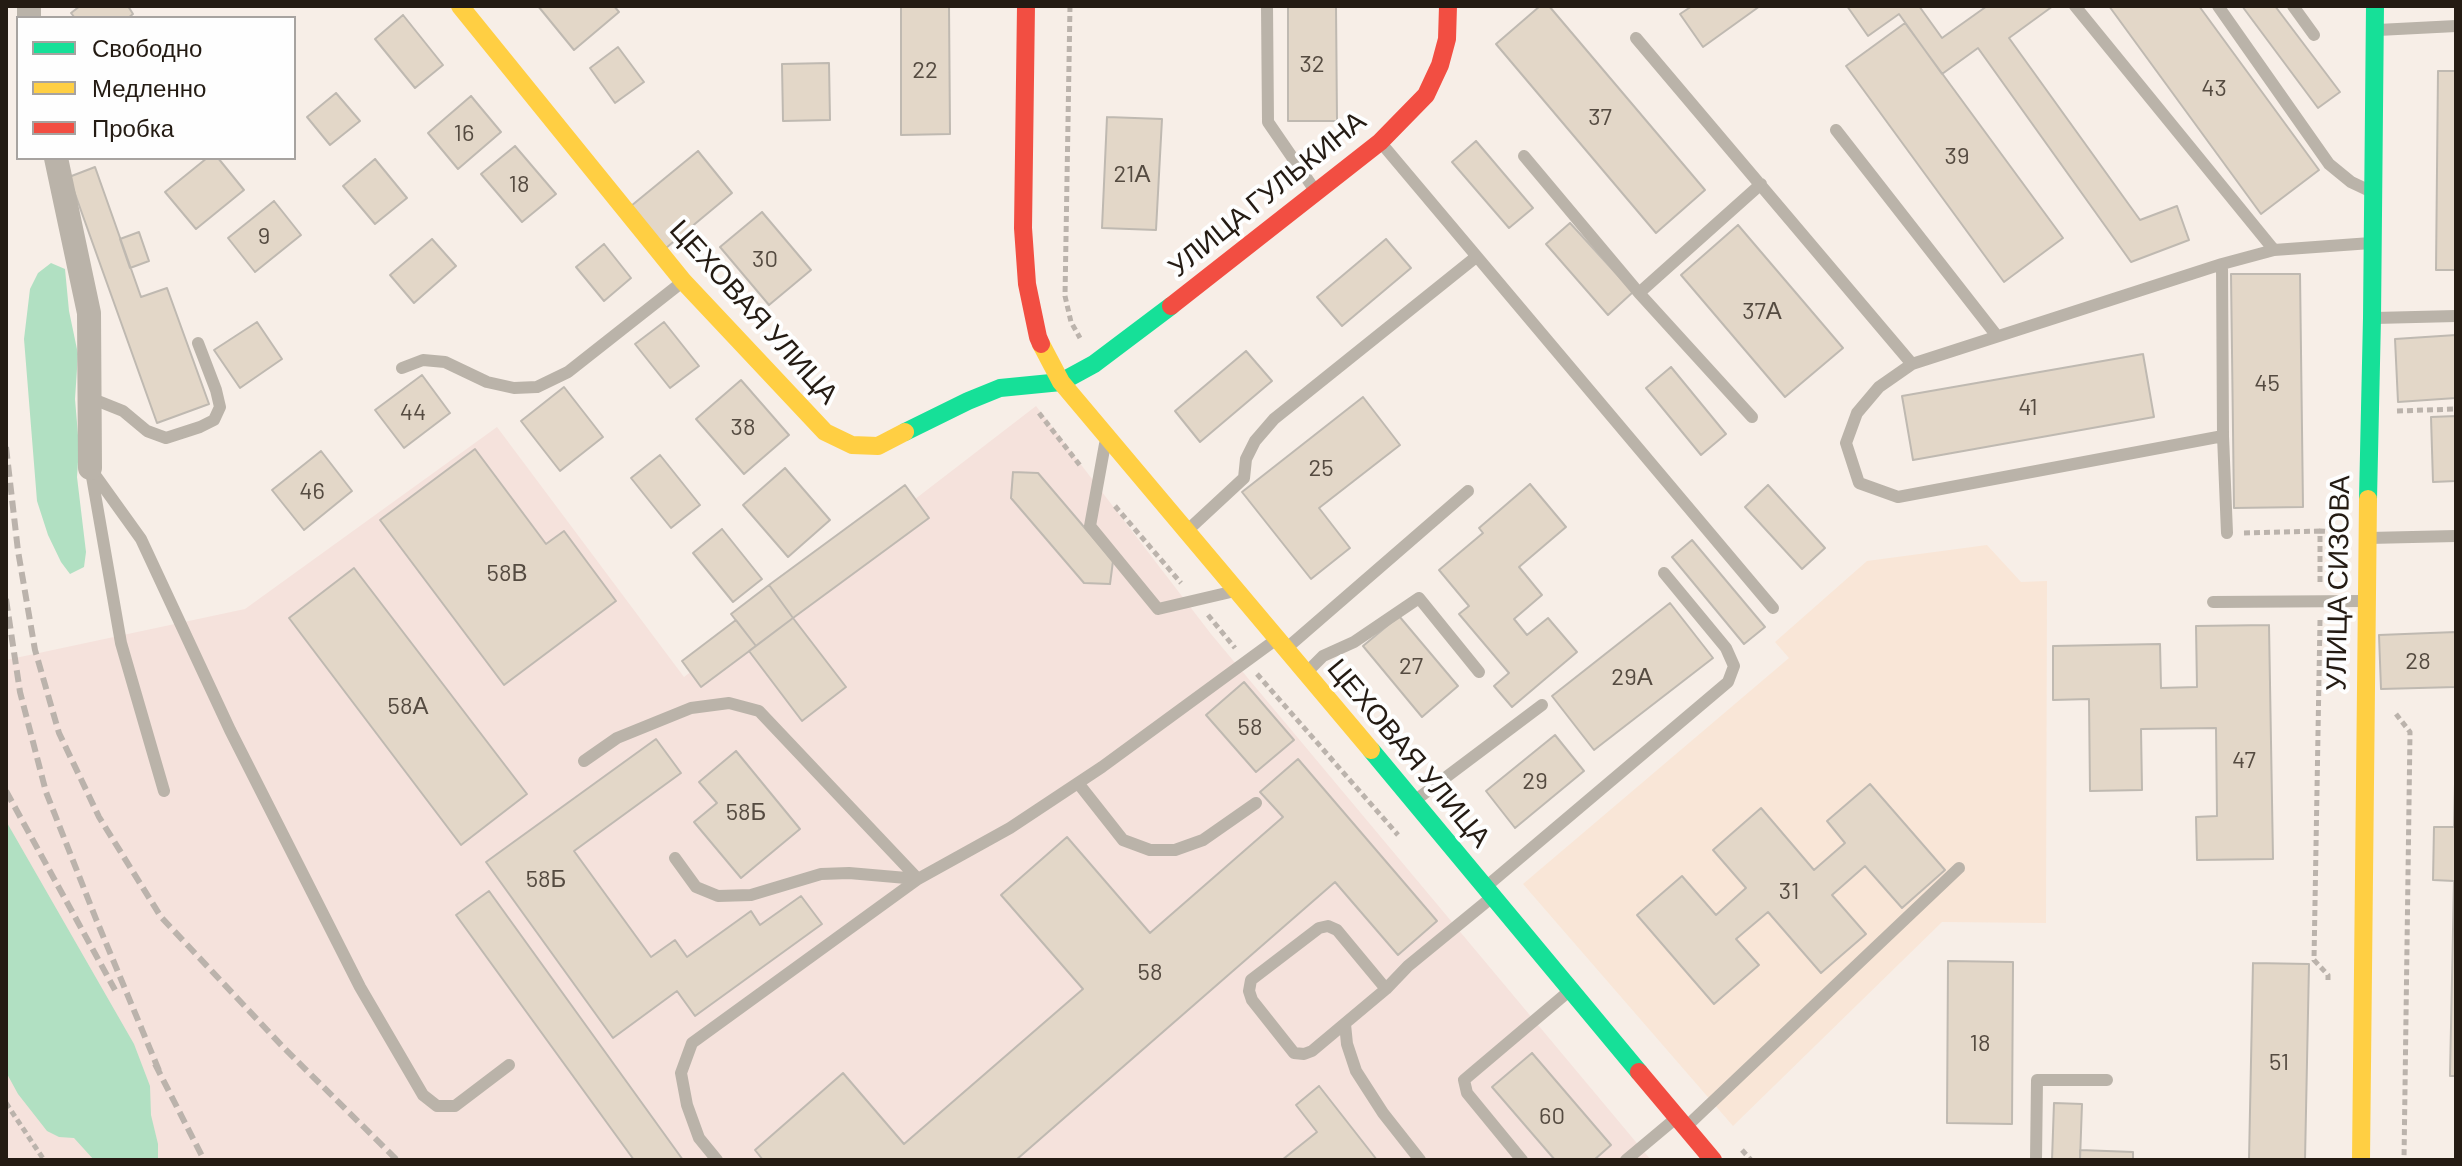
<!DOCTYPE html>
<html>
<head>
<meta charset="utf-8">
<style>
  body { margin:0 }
  #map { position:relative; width:2462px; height:1166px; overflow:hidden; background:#f7eee7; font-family:Barlow,sans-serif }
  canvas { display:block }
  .frame { position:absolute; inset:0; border:8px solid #241b13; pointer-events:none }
  .legend { position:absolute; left:16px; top:16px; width:280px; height:144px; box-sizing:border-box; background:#fefefe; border:2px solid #a7a3a0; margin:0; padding:10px 14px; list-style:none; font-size:24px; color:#241b13 }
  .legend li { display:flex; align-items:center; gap:16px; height:40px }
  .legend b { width:40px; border:2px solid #a7a3a0 }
</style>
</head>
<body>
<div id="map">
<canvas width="2462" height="1166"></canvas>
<div class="frame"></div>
<ul class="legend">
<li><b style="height:10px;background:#16e098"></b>Свободно</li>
<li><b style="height:10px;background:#ffcf43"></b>Медленно</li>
<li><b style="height:10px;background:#f24e42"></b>Пробка</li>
</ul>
</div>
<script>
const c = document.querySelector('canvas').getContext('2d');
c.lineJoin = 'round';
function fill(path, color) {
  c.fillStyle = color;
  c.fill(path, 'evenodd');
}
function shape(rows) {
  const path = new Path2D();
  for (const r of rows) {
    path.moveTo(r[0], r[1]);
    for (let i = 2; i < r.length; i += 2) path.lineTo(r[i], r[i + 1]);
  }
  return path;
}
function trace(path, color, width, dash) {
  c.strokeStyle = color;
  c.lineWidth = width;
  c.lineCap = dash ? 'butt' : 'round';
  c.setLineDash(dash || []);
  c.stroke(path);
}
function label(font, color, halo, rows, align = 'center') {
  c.font = font + ' Barlow,sans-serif';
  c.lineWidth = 8;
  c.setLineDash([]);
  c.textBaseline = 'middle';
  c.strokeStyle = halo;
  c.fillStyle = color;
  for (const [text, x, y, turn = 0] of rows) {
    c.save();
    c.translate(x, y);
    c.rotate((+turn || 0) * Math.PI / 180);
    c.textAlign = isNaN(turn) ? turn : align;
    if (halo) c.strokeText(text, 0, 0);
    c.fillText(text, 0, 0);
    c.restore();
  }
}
fill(shape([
  [1036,406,1211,634,1651,1160,6,1160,6,660,245,609,497,427,684,677]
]), '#f5e2dc');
fill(shape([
  [1987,545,2021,582,2047,581,2046,923,1942,922,1733,1126,1523,884,1789,658,1775,642,1867,561]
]), '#f9e6d7');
fill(shape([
  [51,263,65,269,69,311,78,354,75,399,79,447,77,477,86,552,84,567,70,574,61,562,48,535,37,501,24,339,30,289,38,273],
  [6,821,134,1044,150,1086,151,1115,158,1144,158,1160,94,1160,74,1138,59,1137,47,1131,18,1094,6,1072]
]), '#b1e0c2');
const building = shape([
  [80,6,128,6,133,14,128,18,75,18,71,13,80,6],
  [538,6,614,6,619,12,574,50,538,6],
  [901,6,949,6,950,134,901,135,901,6],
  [1540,6,1549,6,1705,190,1656,233,1496,44,1540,6],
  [1692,6,1760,6,1703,47,1680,14,1692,6],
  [1847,6,1919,6,1942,38,1987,6,2053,6,2009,38,2140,220,2177,206,2189,240,2131,262,1978,48,1942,74,1899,14,1868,36,1847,6],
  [2109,6,2199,6,2319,170,2261,214,2109,6],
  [2242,6,2275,6,2340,92,2318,108,2242,6],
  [1288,7,1336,7,1337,121,1288,121,1288,7],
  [403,15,443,65,415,88,375,39,403,15],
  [1905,23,2063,238,2004,282,1846,66,1905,23],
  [618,47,644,82,615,103,590,68,618,47],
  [829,63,830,120,783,121,782,64,829,63],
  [2438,71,2456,71,2456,270,2436,270,2438,71],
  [336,93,360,121,330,145,307,117,336,93],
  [471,96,501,132,458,169,428,133,471,96],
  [1107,117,1162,119,1156,230,1102,228,1107,117],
  [1476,141,1533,208,1509,228,1452,162,1476,141],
  [515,146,556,194,522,222,481,174,515,146],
  [698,151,732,193,666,248,631,206,698,151],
  [207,158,218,158,244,190,196,229,165,192,207,158],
  [375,159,407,198,375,224,343,186,375,159],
  [95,167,141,297,167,288,209,404,157,423,69,177,95,167],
  [274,201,301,235,255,272,228,238,274,201],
  [762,212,811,270,769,305,720,247,762,212],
  [1570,223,1633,292,1608,315,1546,244,1570,223],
  [1738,225,1843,348,1785,397,1681,275,1738,225],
  [139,232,149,261,130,268,120,239,139,232],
  [432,239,456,266,414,303,390,275,432,239],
  [1386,239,1411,268,1342,326,1317,297,1386,239],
  [604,244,631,278,604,301,576,267,604,244],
  [2231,274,2300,274,2303,507,2234,508,2231,274],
  [257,322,282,359,240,388,214,350,257,322],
  [664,322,699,366,670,388,635,344,664,322],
  [2456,335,2456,398,2398,402,2395,339,2456,335],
  [1246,351,1272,381,1200,442,1175,411,1246,351],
  [2143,354,2154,417,1913,460,1902,396,2143,354],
  [1671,367,1726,434,1701,455,1646,388,1671,367],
  [422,375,450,413,404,448,375,410,422,375],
  [741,380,789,435,744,474,696,419,741,380],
  [564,387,603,437,560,471,521,421,564,387],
  [1363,397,1400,445,1319,508,1350,548,1311,579,1242,492,1363,397],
  [2456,416,2456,481,2433,482,2431,417,2456,416],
  [475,449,546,544,564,531,616,601,504,685,380,520,475,449],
  [321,451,352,491,304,530,272,490,321,451],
  [660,455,700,505,671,528,631,478,660,455],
  [785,468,830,520,788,557,743,505,785,468],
  [1013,472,1038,473,1113,561,1110,584,1084,583,1011,498,1013,472],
  [1530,484,1566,527,1519,567,1542,595,1514,619,1527,635,1548,618,1577,652,1512,707,1494,686,1509,673,1459,614,1469,606,1439,570,1483,533,1479,528,1530,484],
  [905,485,929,518,793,618,769,585,905,485],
  [1768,485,1825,548,1802,569,1745,507,1768,485],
  [722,529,762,579,733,602,693,553,722,529],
  [1692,540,1765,627,1744,644,1672,557,1692,540],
  [354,568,527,794,461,845,289,618,354,568],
  [769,585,793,618,756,646,731,614,769,585],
  [1670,603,1713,658,1594,750,1552,696,1670,603],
  [1399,616,1458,686,1422,717,1363,646,1399,616],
  [793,618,846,687,802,721,749,651,793,618],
  [736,620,756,646,701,687,682,661,736,620],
  [2269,625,2273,859,2197,860,2196,817,2217,816,2216,728,2141,729,2142,790,2090,791,2089,699,2053,700,2053,646,2160,644,2161,688,2197,687,2196,626,2269,625],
  [2456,632,2456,687,2381,689,2379,635,2456,632],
  [1244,682,1294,740,1256,772,1206,715,1244,682],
  [1555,735,1584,771,1515,828,1486,791,1555,735],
  [656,739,681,773,574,851,651,957,675,940,687,957,751,911,760,925,801,896,822,924,695,1016,677,991,613,1038,486,862,656,739],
  [2456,740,2456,1076,2450,1076,2454,881,2433,880,2434,827,2454,827,2456,740],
  [736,751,800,829,741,878,694,822,717,803,699,782,736,751],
  [1298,759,1437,921,1398,955,1335,882,1016,1160,763,1160,755,1150,843,1073,904,1144,1083,989,1001,895,1067,837,1150,933,1283,817,1260,792,1298,759],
  [1870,784,1945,870,1902,908,1865,866,1832,895,1866,934,1821,973,1768,912,1736,939,1759,965,1714,1004,1637,915,1682,876,1716,915,1746,888,1713,850,1761,808,1814,870,1845,843,1827,821,1870,784],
  [489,891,683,1160,634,1160,456,915,489,891],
  [1948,961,2013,962,2012,1124,1947,1123,1948,961],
  [2253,963,2309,964,2305,1160,2249,1160,2253,963],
  [1532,1053,1611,1145,1594,1160,1555,1160,1492,1087,1532,1053],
  [1319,1086,1377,1160,1282,1160,1317,1132,1296,1105,1319,1086],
  [2054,1103,2082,1104,2080,1160,2052,1160,2054,1103],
  [2080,1150,2133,1152,2133,1160,2080,1160,2080,1150]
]);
fill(building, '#e3d7c8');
trace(building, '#bfb9b1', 2);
trace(shape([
  [1070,6,1065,296,1071,322,1080,338],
  [2397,411,2456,409],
  [1039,413,1082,468],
  [1115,506,1181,583],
  [2244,533,2320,531],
  [2320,582,2320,531,2339,532],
  [1208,615,1235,648],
  [2320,620,2314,960,2328,975,2328,980],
  [1257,674,1398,835],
  [2396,714,2410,732,2404,1160],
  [6,1103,44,1160],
  [1742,1150,1751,1160]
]), '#bbb3ac', 5, [6, 4]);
trace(shape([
  [1267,6,1268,122,1314,189],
  [2075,6,2274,250],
  [2218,6,2329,164,2351,182,2370,191],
  [2293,6,2314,35],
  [2378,30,2456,26],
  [1636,38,1912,364,2222,264,2274,250,2371,243],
  [1836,130,1997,336],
  [1382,144,1773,608],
  [1524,156,1639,293,1752,417],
  [2222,264,2223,436,2227,533],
  [1639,293,1761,184],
  [2375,318,2456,316],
  [1912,364,1879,387,1857,413,1846,443,1859,483,1898,497,2223,436],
  [402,368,423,360,445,362,487,382,514,388,537,387,568,372,681,283],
  [88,397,123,411,147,431,166,438,200,427,214,420,220,407,216,390,198,343],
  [1105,444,1090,526,1158,609,1235,591],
  [90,468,141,539,230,730,360,987,423,1095,437,1106,455,1106,509,1065],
  [91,471,121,643,164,791],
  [1189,529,1244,478,1246,459,1255,441,1274,419,1476,257],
  [2369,538,2456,536],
  [2213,602,2362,601],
  [1288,647,1468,491],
  [1308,671,1323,656,1354,642,1419,598,1479,672],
  [584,761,617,738,691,708,729,703,759,711,918,879,849,873,821,874,751,895,718,896,696,887,675,858],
  [1078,783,1123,840,1150,850,1175,850,1203,840,1256,803],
  [1417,799,1542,705],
  [1488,885,1728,682,1734,666,1726,648,1664,573],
  [1386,989,1337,930,1328,926,1319,928,1251,980,1249,991,1252,1000,1294,1053,1304,1054,1312,1051,1386,989,1408,966,1491,898],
  [1345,1024,1347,1044,1356,1071,1383,1113,1420,1160],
  [1688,1125,1959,868],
  [717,1160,699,1138,687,1105,681,1073,692,1043,918,879,1010,828,1102,767,1274,641],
  [1522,1160,1467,1093,1464,1080,1568,992],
  [1626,1160,1675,1119],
  [2036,1160,2037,1080,2107,1080]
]), '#bab3a9', 12);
trace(shape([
  [29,6,29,18],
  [56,158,89,313,90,468]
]), '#bab3a9', 24);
trace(shape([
  [905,432,968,401,1000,388,1061,382,1094,364,1171,306],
  [2368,499,2372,318,2375,6],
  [1371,750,1639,1072]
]), '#16e098', 18);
trace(shape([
  [460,6,683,281,825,432,852,445,878,446,905,432],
  [1041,344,1061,382,1371,750],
  [2361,1160,2368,499]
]), '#ffcf43', 18);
trace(shape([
  [1026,6,1023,228,1027,284,1038,337,1041,344],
  [1171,306,1380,142,1426,95,1440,65,1447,39,1448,6],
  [1639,1072,1713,1160]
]), '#f24e42', 18);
trace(shape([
  [6,447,18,551,35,650,59,733,99,817,161,917,284,1048,397,1160],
  [6,599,20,692,46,792,96,919,160,1073],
  [6,791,115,990],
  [155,1064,204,1160]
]), '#bbb3ac', 6, [12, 6]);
label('24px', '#554b41', null, [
  ["32",1312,64],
  ["22",925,70],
  ["43",2214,88],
  ["37",1600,117],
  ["16",464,133],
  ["39",1957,156],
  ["21А",1132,174],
  ["18",519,184],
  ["9",264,236],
  ["30",765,259],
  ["37А",1762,311],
  ["45",2267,383],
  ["41",2028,407],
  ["44",413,412],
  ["38",743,427],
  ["25",1321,468],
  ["46",312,491],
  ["58В",507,573],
  ["28",2418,661],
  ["27",1411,666],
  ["29А",1632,677],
  ["58А",408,706],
  ["58",1250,727],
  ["47",2244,760],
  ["29",1535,781],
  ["58Б",746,812],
  ["58Б",546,879],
  ["31",1789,891],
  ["58",1150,972],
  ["18",1980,1043],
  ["51",2279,1062],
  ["60",1552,1116]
]);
label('28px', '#241b13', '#fefefe', [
  ["УЛИЦА ГУЛЬКИНА",1267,194,-39],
  ["ЦЕХОВАЯ УЛИЦА",754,312,48],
  ["УЛИЦА СИЗОВА",2338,583,-89],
  ["ЦЕХОВАЯ УЛИЦА",1409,753,50]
]);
</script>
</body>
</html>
